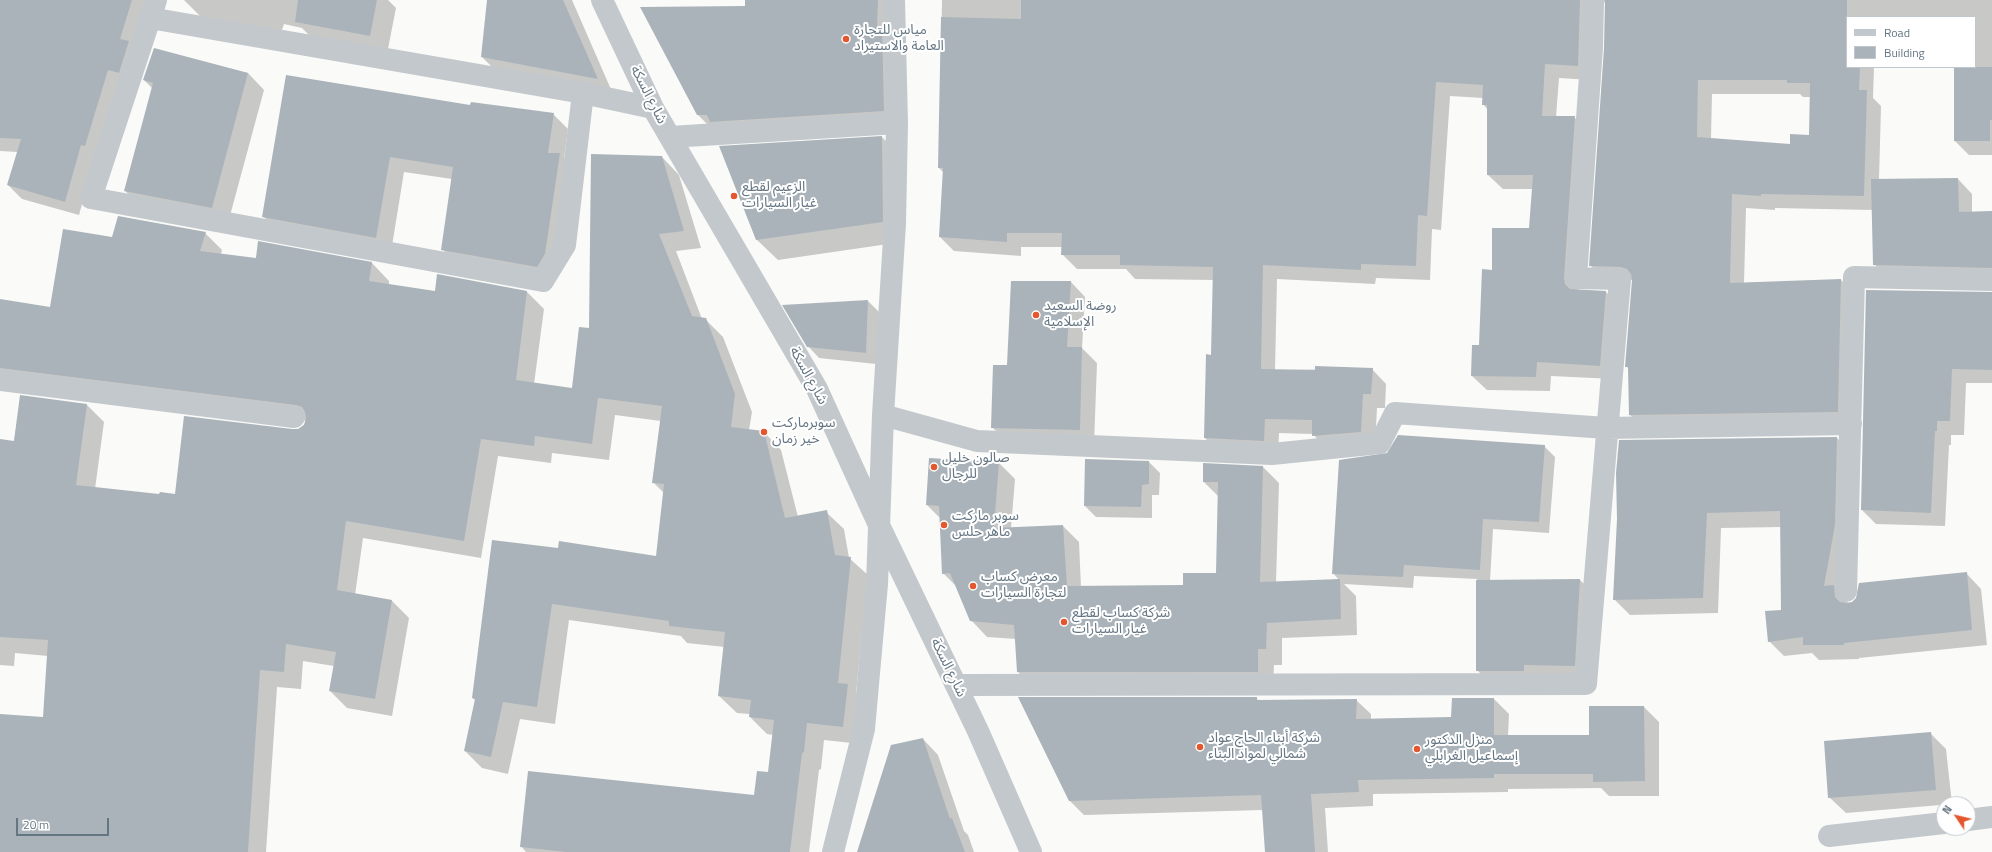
<!DOCTYPE html>
<html>
<head>
<meta charset="utf-8">
<style>
  body { margin:0 }
  #map { position:relative; width:1992px; height:852px; overflow:hidden; background:#fafaf8; font-family:"Titillium Web",sans-serif }
  canvas { display:block }
  .legend { position:absolute; left:1846px; top:16px; width:130px; height:52px; box-sizing:border-box; background:#fff; border:1px solid #c1c8cd; margin:0; padding:5px 7px; list-style:none; font-size:12px; color:#657683 }
  .legend li { display:flex; align-items:center; gap:8px; height:20px }
  .legend b { width:20px; border:1px solid #c1c8cd }
  .north { position:absolute; left:1936px; top:796px; width:40px; height:40px; box-sizing:border-box; background:#fff; border:1px solid #c1c8cd; border-radius:50%; rotate:305deg; font-size:11px; font-weight:700; line-height:16px; text-align:center; color:#657683 }
  .north::after { content:''; display:block; margin:auto; width:14px; height:18px; background:#e4572e; clip-path:polygon(50% 0,100% 100%,50% 72%,0 100%) }
  .scale { position:absolute; left:16px; top:818px; width:93px; height:18px; box-sizing:border-box; border:2px solid #657683; border-top:0; padding-left:5px; font-size:12px; line-height:14px; white-space:nowrap; color:#657683; -webkit-text-stroke:3px #fff; paint-order:stroke }
</style>
</head>
<body>
<div id="map">
<canvas width="1992" height="852"></canvas>
<ul class="legend">
<li><b style="height:5px;background:#c3c8cc"></b>Road</li>
<li><b style="height:11px;background:#aab3b9"></b>Building</li>
</ul>
<div class="north">N</div>
<div class="scale">20 m</div>
</div>
<script>
const c = document.querySelector('canvas').getContext('2d');
c.lineJoin = 'round';
function fill(path, color) {
  c.fillStyle = color;
  c.fill(path, 'evenodd');
}
function shape(rows) {
  const path = new Path2D();
  for (const r of rows) {
    path.moveTo(r[0], r[1]);
    for (let i = 2; i < r.length; i += 2) path.lineTo(r[i], r[i + 1]);
  }
  return path;
}
function trace(path, color, width, dash) {
  c.strokeStyle = color;
  c.lineWidth = width;
  c.lineCap = dash ? 'butt' : 'round';
  c.setLineDash(dash || []);
  c.stroke(path);
}
function label(font, color, halo, rows, align = 'center') {
  c.font = font + ' "Titillium Web","Noto Sans Arabic",sans-serif';
  c.lineWidth = 4;
  c.setLineDash([]);
  c.textBaseline = 'middle';
  c.strokeStyle = halo;
  c.fillStyle = color;
  for (const [text, x, y, turn = 0] of rows) {
    c.save();
    c.translate(x, y);
    c.rotate((+turn || 0) * Math.PI / 180);
    c.textAlign = isNaN(turn) ? turn : align;
    if (halo) c.strokeText(text, 0, 0);
    c.fillText(text, 0, 0);
    c.restore();
  }
}
fill(shape([
  [0,0,154,0,95,158,79,215,22,199,8,185,18,152,0,151],
  [184,0,388,0,396,8,387,54,314,40,302,28,284,24,281,33,202,18],
  [488,0,572,0,613,94,498,73,482,57],
  [746,0,896,0,902,129,715,132,697,114,746,7],
  [942,0,1992,0,1992,155,1969,155,1955,141,1955,67,1975,67,1975,17,1847,17,1847,67,1874,67,1873,98,1881,106,1879,180,1958,179,1972,194,1972,213,1992,212,1992,281,1888,279,1874,264,1873,210,1775,208,1775,210,1746,208,1744,283,1841,280,1855,294,1852,426,1645,429,1630,415,1629,369,1626,366,1633,280,1605,280,1590,265,1606,47,1606,2,1602,3,1592,80,1559,78,1556,117,1574,117,1589,132,1578,290,1606,292,1620,307,1614,379,1551,376,1550,391,1487,390,1472,376,1480,346,1493,271,1530,229,1533,189,1503,189,1488,175,1488,110,1483,104,1483,98,1450,96,1441,230,1432,229,1430,280,1376,278,1375,284,1277,279,1275,370,1372,369,1386,384,1385,408,1377,408,1375,446,1327,450,1313,434,1279,433,1278,455,1219,452,1205,438,1207,355,1212,356,1214,280,1135,279,1126,269,1077,269,1062,254,1063,247,1021,247,1021,256,954,251,940,237,944,173,939,168],
  [1712,94,1800,94,1803,97,1811,97,1810,136,1791,145,1711,139],
  [154,49,248,73,264,90,228,223,141,207,125,191,153,89,144,80],
  [471,106,553,114,568,129,564,158,575,169,552,282,457,264,442,249,452,179,404,172,391,252,278,231,263,216],
  [882,137,902,158,902,242,778,260,757,240,721,147],
  [662,157,679,175,701,248,676,251,702,319,705,319,723,337,752,412,749,430,764,432,781,450,798,517,826,512,844,529,849,558,868,575,856,693,865,702,861,744,824,740,821,769,819,770,809,852,526,852,521,846,755,796,769,774,773,735,767,734,750,717,750,714,737,713,719,696,725,647,687,643,681,636,569,620,555,724,520,719,508,774,482,768,465,751,476,701,473,698,559,549,657,557,664,493,653,482,661,421,615,415,609,460,552,453,551,463,498,456,481,558,363,538,355,595,392,601,409,618,392,716,347,708,330,691,334,666,303,661,301,689,277,687,266,852,0,852,0,715,44,718,48,656,15,653,14,666,0,665,0,440,14,442,21,396,87,405,104,422,95,489,160,495,176,495,292,430,300,429,307,421,20,385,0,387,0,300,51,309,113,238,205,233,222,250,221,254,256,259,259,243,372,263,389,281,389,285,436,292,527,292,544,309,534,384,572,389,590,329],
  [1071,282,1085,297,1082,348,1097,363,1094,444,1007,442,992,427,1008,366],
  [1992,294,1992,383,1966,383,1964,435,1951,435,1951,445,1949,445,1945,526,1876,524,1862,510],
  [868,301,879,312,876,364,819,358,808,346],
  [1837,438,1852,453,1840,593,1849,604,1966,573,1981,589,1987,645,1859,658,1859,659,1819,660,1812,653,1784,656,1769,641,1782,611,1781,527,1721,528,1718,613,1630,615,1615,600,1620,441],
  [1544,446,1555,457,1549,533,1493,529,1490,581,1580,580,1594,594,1588,679,1491,684,1477,670,1477,579,1414,576,1413,588,1344,584,1356,596,1357,635,1282,638,1282,665,1274,665,1273,688,1034,688,1018,672,1016,639,987,637,971,620,957,587,943,573,940,518,927,505,999,463,1015,479,1011,528,1063,526,1079,542,1081,587,1184,586,1217,574,1219,497,1204,482,1204,465,1263,467,1279,483,1276,583,1339,580,1333,573],
  [1149,462,1160,473,1159,495,1152,495,1152,518,1096,517,1085,506],
  [1256,698,1259,701,1356,700,1371,714,1371,719,1452,718,1453,699,1494,699,1509,714,1508,736,1590,736,1644,707,1659,722,1659,796,1609,796,1601,788,1508,789,1508,792,1373,794,1373,806,1325,808,1328,852,1266,852,1263,810,1084,815,1070,801],
  [1930,733,1946,749,1952,804,1846,813,1829,797],
  [923,739,938,755,964,831,968,835,974,852,863,852]
]), '#0003');
fill(shape([
  [0,0,132,0,120,39,129,41,119,73,108,70,85,146,81,145,65,202,7,185,21,139,0,138],
  [298,0,377,0,370,36,295,22],
  [487,0,563,0,598,79,481,57],
  [745,0,878,0,877,27,882,27,884,111,710,122,707,115,697,115,640,7,745,6],
  [1021,0,1580,0,1578,66,1545,64,1542,116,1575,116,1564,278,1565,284,1570,289,1606,291,1600,366,1537,362,1536,377,1471,376,1472,345,1479,345,1482,269,1492,270,1492,228,1529,228,1533,175,1487,175,1487,105,1482,105,1483,85,1436,82,1427,216,1418,215,1416,266,1361,264,1361,270,1263,265,1261,369,1315,370,1315,366,1373,368,1371,394,1363,394,1361,432,1312,436,1312,420,1265,419,1264,441,1204,438,1206,354,1211,355,1213,267,1120,265,1120,255,1061,255,1062,233,1007,233,1007,242,939,237,943,168,938,168,941,17,1021,19],
  [1605,0,1847,0,1847,67,1860,67,1859,90,1867,90,1864,196,1761,194,1761,196,1732,194,1730,283,1841,279,1838,412,1629,415,1628,367,1625,367,1632,280,1631,274,1627,269,1621,267,1589,266,1604,48],
  [1698,80,1787,80,1787,83,1810,83,1809,135,1790,134,1790,144,1697,137],
  [154,48,248,73,212,208,124,191,153,83,143,80],
  [1954,67,1992,67,1992,120,1990,120,1990,141,1954,141],
  [286,75,470,105,471,102,554,113,548,153,560,153,545,254,537,267,441,250,453,167,390,157,376,238,262,217],
  [882,136,883,222,756,240,719,146],
  [591,154,662,156,684,231,659,234,692,316,706,318,735,394,731,427,764,431,785,518,827,510,835,555,851,557,838,683,848,684,843,727,807,723,804,752,802,753,790,852,566,852,520,847,528,771,754,795,757,771,768,772,774,720,749,717,751,700,718,696,725,632,669,626,669,621,552,604,537,707,503,702,491,757,464,751,475,699,472,698,492,540,558,548,559,541,656,556,664,484,652,483,662,406,598,398,592,444,535,436,534,446,481,439,464,541,346,521,337,590,392,600,375,699,329,691,336,652,286,644,284,672,260,670,248,852,0,852,0,714,43,717,48,640,0,637,0,439,14,441,20,395,87,404,76,485,159,494,160,492,175,494,184,416,292,429,298,429,304,425,306,418,305,412,302,407,296,405,0,368,0,299,50,307,63,229,112,237,118,216,206,232,200,251,256,258,258,241,372,262,369,281,435,291,437,274,527,291,516,380,572,388,579,327,589,328],
  [1958,178,1959,212,1992,211,1992,268,1873,265,1871,179],
  [1011,281,1071,281,1067,347,1082,347,1080,430,991,428,993,365,1007,365],
  [1866,290,1992,292,1992,370,1952,369,1950,421,1937,421,1937,431,1935,431,1931,513,1861,510],
  [868,300,866,353,807,347,782,305],
  [1398,435,1545,445,1539,522,1483,519,1480,570,1404,565,1403,577,1332,574,1339,460,1387,453],
  [1837,437,1835,525,1824,586,1834,585,1835,597,1840,602,1846,603,1852,602,1856,598,1859,583,1967,572,1972,630,1844,643,1844,645,1803,645,1803,637,1768,642,1765,611,1781,610,1780,511,1707,513,1703,598,1613,600,1617,519,1616,473,1619,440],
  [929,458,999,462,994,528,1063,525,1067,586,1183,585,1183,573,1216,573,1218,482,1203,482,1203,463,1263,466,1260,582,1340,579,1341,619,1267,623,1266,649,1258,649,1258,672,1017,672,1014,625,970,621,950,573,942,574,939,506,926,505],
  [1085,459,1149,461,1149,484,1142,485,1141,507,1084,506],
  [1580,579,1575,666,1524,665,1524,671,1476,671,1476,580],
  [1018,697,1257,697,1257,700,1357,699,1356,719,1451,717,1452,698,1494,698,1494,735,1589,735,1589,706,1644,706,1645,781,1593,782,1593,774,1494,774,1494,778,1358,780,1359,792,1311,794,1315,852,1265,852,1261,795,1069,801],
  [1931,732,1936,790,1828,798,1824,741],
  [923,738,950,819,952,818,965,852,857,852,891,745]
]), '#aab3b9');
trace(shape([
  [156,0,91,198,543,281,565,245,583,93],
  [602,0,653,108,817,389,878,523,978,731,1031,852],
  [150,18,583,93,653,108],
  [670,137,897,123],
  [0,380,294,417],
  [883,415,977,441,1272,454,1380,443,1395,413,1606,428,1851,424],
  [1846,591,1854,277,1992,280],
  [957,685,1586,684,1620,279,1576,278,1592,47,1593,0],
  [1968,820,1992,817],
  [1829,836,1944,823],
  [833,852,864,729,877,584,883,415,895,223,897,123,894,0]
]), '#c3c8cc', 22);
for (const [x, y, r, color] of [
  [846,39,4,"#e4572e"],
  [734,196,4,"#e4572e"],
  [1036,315,4,"#e4572e"],
  [764,432,4,"#e4572e"],
  [934,467,4,"#e4572e"],
  [944,525,4,"#e4572e"],
  [973,586,4,"#e4572e"],
  [1064,622,4,"#e4572e"],
  [1200,747,4,"#e4572e"],
  [1417,749,4,"#e4572e"]
]) {
  const dot = new Path2D();
  dot.arc(x, y, r, 0, 2 * Math.PI);
  c.fillStyle = color;
  c.fill(dot);
  trace(dot, '#fff', 1.5);
}
label('14px', '#657683', '#fff', [
  ["مياس للتجارة",854,31],
  ["العامة والاستيراد",854,47],
  ["الزعيم لقطع",742,188],
  ["غيار السيارات",742,204],
  ["روضة السعيد",1044,307],
  ["الإسلامية",1044,323],
  ["سوبرماركت",772,424],
  ["خير زمان",772,440],
  ["صالون خليل",942,459],
  ["للرجال",942,475],
  ["سوبر ماركت",952,517],
  ["ماهر حلس",952,533],
  ["معرض كساب",981,578],
  ["لتجارة السيارات",981,594],
  ["شركة كساب لقطع",1072,614],
  ["غيار السيارات",1072,630],
  ["شركة أبناء الحاج عواد",1208,739],
  ["شمالي لمواد البناء",1208,755],
  ["منزل الدكتور",1425,741],
  ["إسماعيل الغرابلي",1425,757]
], 'left');
label('14px', '#657683', '#fff', [
  ["شارع السكة",648,95,63],
  ["شارع السكة",808,376,61],
  ["شارع السكة",948,668,64]
]);
</script>
</body>
</html>
